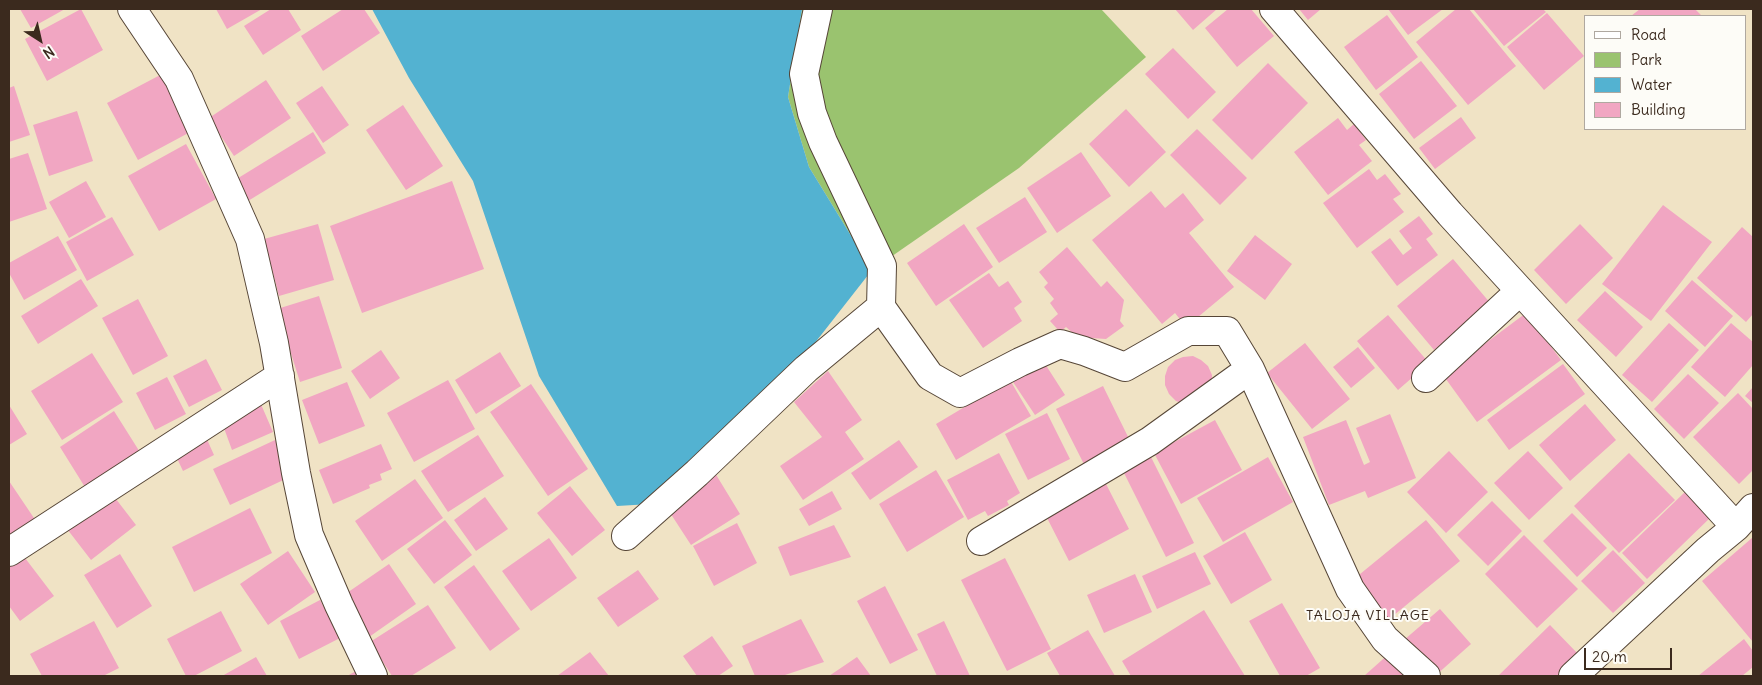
<!DOCTYPE html>
<html>
<head>
<meta charset="utf-8">
<style>
  body { margin:0 }
  #map { position:relative; width:1762px; height:685px; overflow:hidden; background:#f0e3c5; font-family:Delius,sans-serif }
  canvas { display:block }
  .frame { position:absolute; inset:0; border:10px solid #3b2a1e; pointer-events:none }
  .legend { position:absolute; left:1584px; top:15px; width:162px; height:115px; box-sizing:border-box; background:#fdfcf7; border:1px solid #afa8a0; margin:0; padding:6px 9px; list-style:none; font-size:15px; color:#3b2a1e }
  .legend li { display:flex; align-items:center; gap:10px; height:25px }
  .legend b { width:25px; border:1px solid #afa8a0 }
  .north { position:absolute; left:15px; top:15px; width:50px; height:50px; -webkit-text-stroke:4px #fdfcf7; paint-order:stroke; rotate:145deg; font-size:14px; font-weight:700; line-height:20px; text-align:center; color:#3b2a1e }
  .north::after { content:''; display:block; margin:auto; width:18px; height:22px; background:#3b2a1e; clip-path:polygon(50% 0,100% 100%,50% 72%,0 100%) }
  .scale { position:absolute; left:1584px; top:648px; width:88px; height:22px; box-sizing:border-box; border:2px solid #3b2a1e; border-top:0; padding-left:6px; font-size:15px; line-height:18px; white-space:nowrap; color:#3b2a1e; -webkit-text-stroke:4px #fdfcf7; paint-order:stroke }
</style>
</head>
<body>
<div id="map">
<canvas width="1762" height="685"></canvas>
<div class="frame"></div>
<ul class="legend">
<li><b style="height:6px;background:#fff"></b>Road</li>
<li><b style="height:14px;background:#9ac36f"></b>Park</li>
<li><b style="height:14px;background:#53b2d1"></b>Water</li>
<li><b style="height:14px;background:#f1a6c2"></b>Building</li>
</ul>
<div class="north">N</div>
<div class="scale">20 m</div>
</div>
<script>
const c = document.querySelector('canvas').getContext('2d');
c.lineJoin = 'round';
function fill(path, color) {
  c.fillStyle = color;
  c.fill(path, 'evenodd');
}
function shape(rows) {
  const path = new Path2D();
  for (const r of rows) {
    path.moveTo(r[0], r[1]);
    for (let i = 2; i < r.length; i += 2) path.lineTo(r[i], r[i + 1]);
  }
  return path;
}
function trace(path, color, width, dash) {
  c.strokeStyle = color;
  c.lineWidth = width;
  c.lineCap = dash ? 'butt' : 'round';
  c.setLineDash(dash || []);
  c.stroke(path);
}
function label(font, color, halo, rows, align = 'center') {
  c.font = font + ' Delius,sans-serif';
  c.lineWidth = 4;
  c.setLineDash([]);
  c.textBaseline = 'middle';
  c.strokeStyle = halo;
  c.fillStyle = color;
  for (const [text, x, y, turn = 0] of rows) {
    c.save();
    c.translate(x, y);
    c.rotate((+turn || 0) * Math.PI / 180);
    c.textAlign = isNaN(turn) ? turn : align;
    if (halo) c.strokeText(text, 0, 0);
    c.fillText(text, 0, 0);
    c.restore();
  }
}
fill(shape([
  [802,9,1101,9,1146,57,1019,168,872,270,809,167,788,97]
]), '#9ac36f');
fill(shape([
  [372,9,802,9,788,97,809,167,872,270,807,353,651,504,617,506,539,376,473,181,409,78]
]), '#53b2d1');
fill(shape([
  [20,9,65,9,31,28],
  [81,9,103,50,47,81,25,39],
  [216,9,262,9,227,29],
  [271,9,288,9,301,30,263,55,244,26],
  [343,9,364,9,380,33,323,71,301,36],
  [1175,9,1217,9,1193,30],
  [1228,9,1251,9,1274,36,1237,67,1205,28],
  [1299,9,1321,9,1308,20],
  [1388,9,1443,9,1408,35],
  [1456,9,1469,9,1516,66,1468,105,1416,42],
  [1473,9,1543,9,1546,12,1504,46],
  [1640,9,1695,9,1702,16,1631,16],
  [1547,13,1584,56,1544,90,1507,47],
  [1387,15,1418,57,1376,90,1344,47],
  [1173,48,1216,92,1188,119,1145,74],
  [1421,61,1457,106,1414,139,1379,94],
  [1268,63,1308,103,1252,160,1212,120],
  [164,73,194,130,138,160,107,103],
  [266,80,291,118,234,156,209,118],
  [14,86,30,135,9,142,9,88],
  [322,86,349,125,323,143,296,103],
  [403,105,443,166,406,190,366,130],
  [1126,109,1166,152,1129,187,1089,144],
  [77,111,93,161,49,176,33,125],
  [1461,117,1476,138,1435,169,1419,148],
  [1338,118,1347,130,1354,124,1366,140,1359,145,1372,161,1328,195,1294,152],
  [1197,129,1247,178,1220,205,1170,155],
  [313,132,326,153,248,201,235,180],
  [186,144,216,199,159,231,128,176],
  [1081,152,1111,196,1057,233,1027,188],
  [28,153,47,209,9,222,9,159],
  [1369,169,1377,180,1385,174,1401,194,1393,199,1404,212,1357,248,1323,203],
  [86,181,106,217,69,238,49,202],
  [452,181,484,269,362,313,330,226],
  [1151,191,1165,208,1183,193,1204,220,1189,233,1234,287,1186,327,1175,313,1162,324,1092,240],
  [1025,197,1047,232,999,263,976,228],
  [1663,205,1712,242,1651,321,1602,284],
  [1419,216,1433,234,1426,239,1438,255,1397,286,1371,252,1390,238,1403,255,1412,248,1399,231],
  [112,217,134,255,87,281,66,242],
  [318,224,334,280,279,296,264,239],
  [964,224,993,267,936,306,907,263],
  [1580,224,1613,258,1566,304,1534,270],
  [1742,227,1753,237,1753,314,1746,322,1697,278],
  [1255,235,1292,264,1265,300,1227,271],
  [58,236,77,270,24,300,9,273,9,263],
  [1067,247,1101,287,1107,281,1124,300,1120,321,1124,326,1106,339,1077,337,1066,327,1060,332,1050,321,1058,314,1050,303,1054,299,1044,287,1048,283,1039,272],
  [1453,259,1491,304,1434,350,1397,306],
  [989,273,999,287,1008,281,1022,302,1014,308,1022,321,983,348,949,300],
  [81,279,98,306,38,344,21,316],
  [1692,280,1733,316,1705,347,1665,311],
  [1605,291,1643,327,1616,357,1577,320],
  [319,296,342,368,300,382,277,309],
  [138,299,168,356,133,375,102,318],
  [1526,313,1561,360,1477,422,1443,375],
  [1388,315,1429,363,1398,390,1357,341],
  [1669,323,1699,350,1652,402,1622,375],
  [1731,323,1753,342,1753,365,1725,397,1691,367],
  [1305,343,1350,399,1312,429,1267,373],
  [1358,347,1375,368,1351,388,1333,367],
  [381,350,400,378,370,399,351,371],
  [500,352,521,386,476,414,455,380],
  [92,353,123,402,62,440,31,391],
  [1040,356,1065,395,1035,415,1009,376],
  [1193,356,1201,360,1208,366,1212,375,1212,384,1184,404,1176,401,1169,394,1165,385,1165,376,1168,367,1175,360,1183,357],
  [206,359,222,390,189,407,173,376],
  [1563,364,1585,394,1509,450,1487,420],
  [828,371,862,420,845,432,864,459,803,500,780,466,822,437,794,402],
  [1688,374,1719,403,1684,439,1654,409],
  [167,377,186,414,155,430,136,393],
  [448,380,475,429,414,462,387,413],
  [1010,380,1031,416,956,460,936,424],
  [347,382,365,426,319,444,302,400],
  [531,384,588,469,548,496,490,412],
  [1103,386,1136,453,1090,476,1056,409],
  [1753,387,1753,403,1745,396],
  [1738,393,1753,409,1753,470,1739,484,1693,437],
  [260,402,273,432,232,450,221,420],
  [1585,404,1616,440,1570,481,1539,445],
  [9,405,27,434,9,445],
  [114,411,143,457,88,492,60,447],
  [1047,413,1070,459,1028,480,1005,434],
  [1390,414,1416,478,1368,498,1365,491,1329,505,1303,437,1346,420,1364,465,1370,462,1356,428],
  [1215,420,1242,470,1181,504,1154,453],
  [205,435,214,455,183,471,174,452],
  [478,435,504,476,448,512,421,471],
  [275,440,292,476,230,505,213,469],
  [899,440,918,467,870,500,851,473],
  [381,444,392,469,380,474,382,480,369,485,370,488,333,504,319,470],
  [1449,451,1488,492,1446,533,1407,492],
  [1528,451,1563,488,1529,520,1494,483],
  [999,453,1020,493,1007,501,1009,505,988,516,985,511,968,520,947,480],
  [1629,453,1675,500,1619,553,1574,506],
  [1150,455,1194,543,1166,557,1122,469],
  [1268,457,1293,502,1223,542,1197,498],
  [936,470,964,517,907,552,879,504],
  [715,473,740,514,691,545,665,505],
  [415,479,443,518,382,561,355,521],
  [1104,480,1129,529,1069,561,1044,512],
  [9,481,38,524,9,545],
  [570,486,605,530,572,556,537,513],
  [1688,489,1713,515,1647,579,1622,553],
  [109,490,136,525,91,560,64,525],
  [832,491,842,509,809,526,799,509],
  [485,497,508,529,476,551,454,520],
  [1492,501,1522,531,1488,566,1457,535],
  [250,508,272,553,194,592,172,547],
  [1572,513,1607,548,1577,577,1543,541],
  [445,520,472,555,434,584,407,549],
  [1426,520,1460,561,1388,620,1354,579],
  [737,523,757,563,714,586,693,546],
  [834,525,851,557,790,576,778,547],
  [1245,532,1272,580,1231,604,1203,556],
  [1524,535,1578,589,1537,628,1485,574],
  [549,538,577,578,531,611,502,571],
  [1752,538,1753,539,1753,642,1702,581],
  [1613,550,1645,583,1613,613,1581,581],
  [288,551,315,592,268,625,240,584],
  [1195,552,1211,584,1157,609,1142,576],
  [22,554,54,596,20,621,9,606,9,564],
  [120,554,152,606,117,628,84,575],
  [1005,558,1051,649,1007,671,961,580],
  [389,564,416,604,369,637,341,597],
  [474,565,520,629,490,651,444,587],
  [638,570,659,599,618,627,597,598],
  [1135,574,1152,612,1104,633,1087,595],
  [885,586,918,650,890,664,857,601],
  [320,600,340,638,299,659,280,621],
  [1282,603,1320,668,1306,676,1280,676,1249,621],
  [428,605,456,648,411,676,392,676,370,642],
  [1440,609,1471,644,1435,676,1404,640],
  [1204,610,1245,676,1131,676,1122,661],
  [221,611,242,651,194,676,186,676,167,639],
  [801,619,824,662,782,676,755,676,742,646],
  [94,621,119,668,103,676,42,676,30,654],
  [944,621,970,676,937,676,917,634],
  [1550,625,1580,656,1558,676,1498,676],
  [1088,630,1115,676,1060,676,1047,653],
  [712,636,733,666,718,676,697,676,683,656],
  [1744,639,1753,651,1753,667,1742,676,1698,676],
  [590,652,609,676,557,676],
  [1391,652,1414,676,1364,676],
  [256,657,267,676,222,676],
  [857,657,871,676,829,676],
  [358,670,361,676,347,676]
]), '#f1a6c2');
const street = shape([
  [132,9,179,79,250,239,274,343,296,473,309,535,339,605,373,676],
  [1274,9,1450,214,1736,527],
  [881,307,930,376,960,393,1020,362,1060,344,1084,351,1125,367,1188,331,1227,331,1250,369,1350,589,1385,639,1426,676],
  [1426,378,1520,291],
  [626,536,697,473,806,369,881,307,882,266,823,142,812,113,804,74,818,9],
  [981,541,1150,441,1250,369],
  [9,552,280,376],
  [1573,676,1708,550,1736,527,1753,508]
]);
trace(street, '#564637', 30);
trace(street, '#fff', 28);
c.letterSpacing = '1px';
label('14px', '#3b2a1e', '#fdfcf7', [
  ["TALOJA VILLAGE",1368,616]
]);
c.letterSpacing = '0px';
</script>
</body>
</html>
